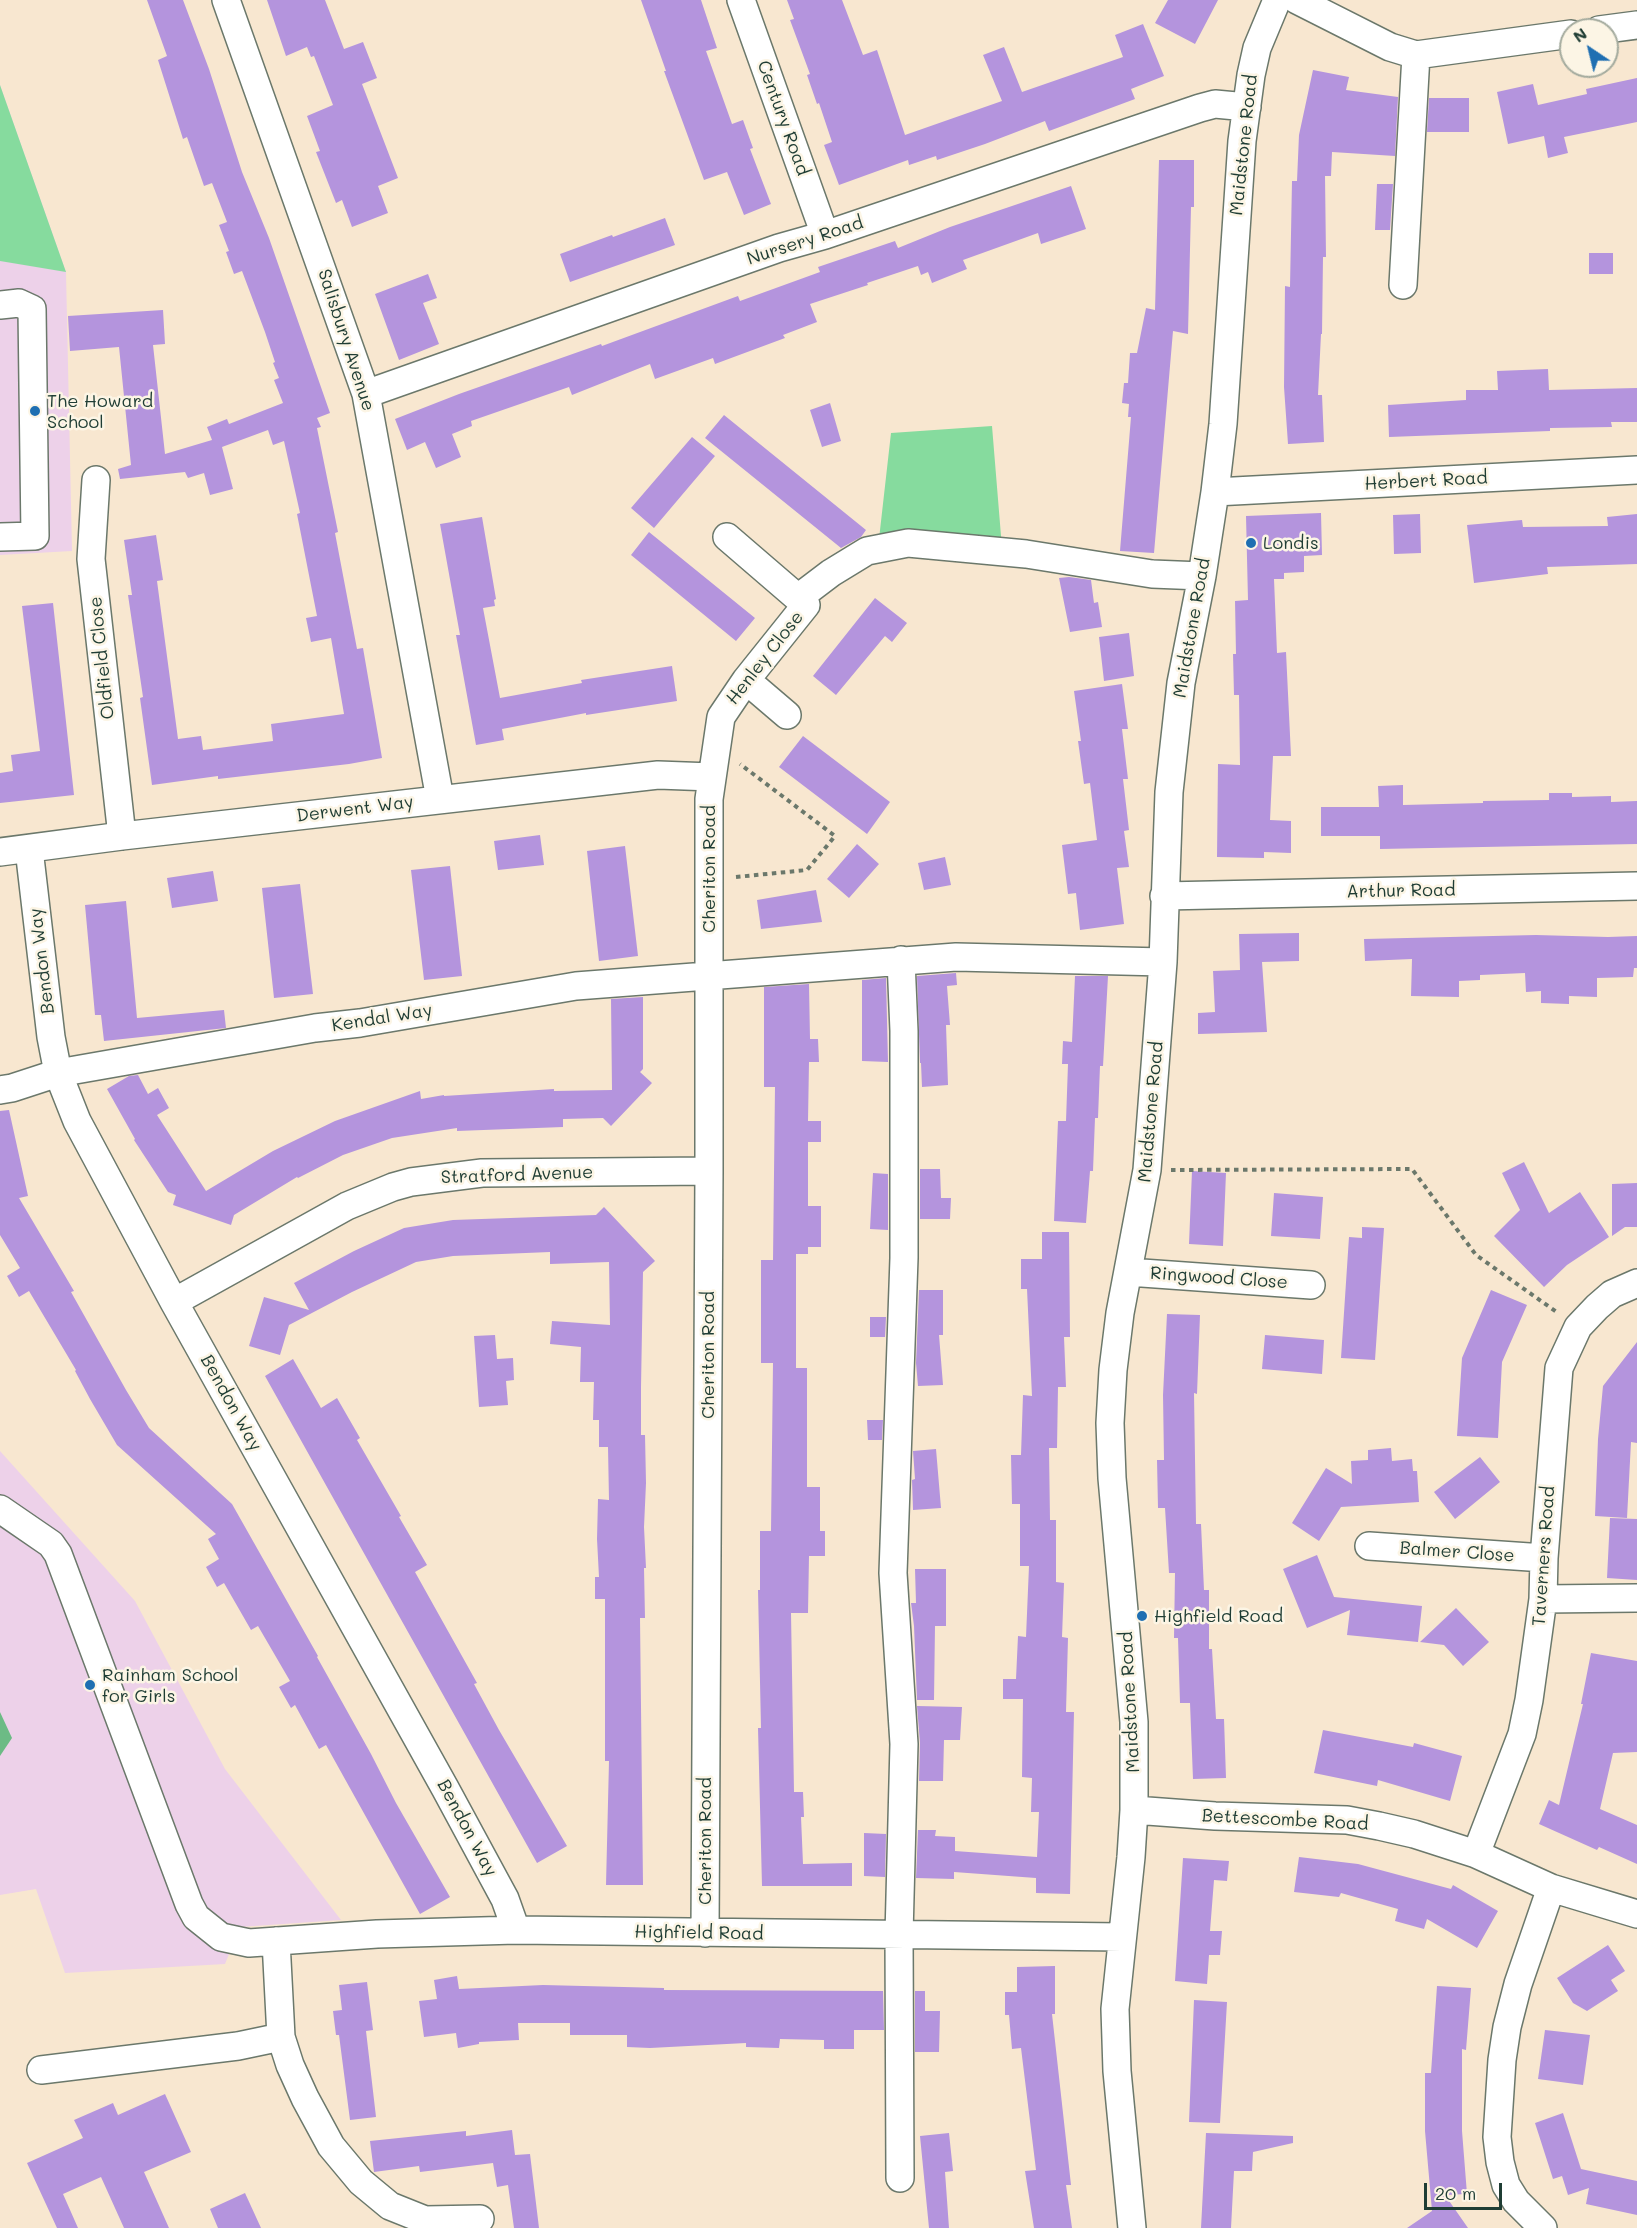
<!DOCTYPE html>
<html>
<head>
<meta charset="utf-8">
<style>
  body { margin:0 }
  #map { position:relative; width:1637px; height:2228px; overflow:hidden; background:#f8e7d0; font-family:Mali,sans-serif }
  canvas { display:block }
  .north { position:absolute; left:1559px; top:18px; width:60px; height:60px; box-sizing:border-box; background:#fcf5e5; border:2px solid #a4ab9e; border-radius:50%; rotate:325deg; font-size:16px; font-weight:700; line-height:24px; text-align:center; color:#1f3d34 }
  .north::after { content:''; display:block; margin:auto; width:21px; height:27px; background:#1f6fb2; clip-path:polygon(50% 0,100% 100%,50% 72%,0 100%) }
  .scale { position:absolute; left:1424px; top:2183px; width:78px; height:27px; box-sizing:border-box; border:3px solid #1f3d34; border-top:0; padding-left:8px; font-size:18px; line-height:21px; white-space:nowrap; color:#1f3d34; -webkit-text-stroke:4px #fcf5e5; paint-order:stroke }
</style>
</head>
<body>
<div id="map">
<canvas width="1637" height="2228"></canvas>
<div class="north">N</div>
<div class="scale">20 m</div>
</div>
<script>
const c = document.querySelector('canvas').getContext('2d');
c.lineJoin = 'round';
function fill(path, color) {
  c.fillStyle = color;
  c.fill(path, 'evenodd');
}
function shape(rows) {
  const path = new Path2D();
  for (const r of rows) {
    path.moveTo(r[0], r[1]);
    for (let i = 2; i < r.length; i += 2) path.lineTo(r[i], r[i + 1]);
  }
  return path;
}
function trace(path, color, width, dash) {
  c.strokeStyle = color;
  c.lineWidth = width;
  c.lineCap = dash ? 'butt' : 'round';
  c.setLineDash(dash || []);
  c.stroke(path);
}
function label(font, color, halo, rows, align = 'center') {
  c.font = font + ' Mali,sans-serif';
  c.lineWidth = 5;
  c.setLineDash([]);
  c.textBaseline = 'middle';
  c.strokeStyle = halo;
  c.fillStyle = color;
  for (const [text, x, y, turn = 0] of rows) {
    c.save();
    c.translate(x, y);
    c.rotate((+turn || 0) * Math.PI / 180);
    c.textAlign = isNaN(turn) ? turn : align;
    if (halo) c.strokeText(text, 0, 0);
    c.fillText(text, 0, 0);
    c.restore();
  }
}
fill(shape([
  [0,85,66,272,72,551,0,555],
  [0,1451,135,1601,225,1769,341,1920,240,1927,225,1964,65,1973,36,1889,0,1895]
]), '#edd1e9');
fill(shape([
  [0,85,66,272,0,261],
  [992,426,1002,548,879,539,891,433]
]), '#86db9e');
fill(shape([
  [0,1712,12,1738,0,1756]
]), '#6cbb85');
fill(shape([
  [147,0,183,0,209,69,242,172,269,238,330,413,317,418,321,427,317,428,338,532,335,533,357,649,363,648,382,758,349,764,218,779,218,776,152,785,140,698,143,697,128,595,132,595,124,540,156,535,163,580,157,581,178,739,201,736,203,750,273,741,271,724,344,714,331,638,311,642,306,618,317,616,297,514,300,513,284,441,273,445,268,430,222,447,233,489,210,495,204,473,188,478,185,472,120,479,118,469,131,465,119,347,70,351,68,316,163,310,165,344,153,345,165,454,212,440,207,427,227,419,229,424,283,403,274,380,279,378,273,363,275,362,265,332,242,271,234,274,226,252,229,251,219,225,227,222,212,183,204,186,187,137,183,139,158,60,167,56],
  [267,0,325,0,344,49,363,42,377,78,362,84,398,178,378,186,388,213,352,227,342,200,336,203,316,152,320,151,307,116,333,105,314,56,311,57,307,47,286,56],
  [641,0,701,0,717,48,706,51,732,124,743,120,753,148,750,149,771,204,744,215,727,172,704,180,664,71,666,71],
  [787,0,842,0,863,55,877,50,905,135,1002,101,983,55,1004,47,1022,92,1123,57,1115,35,1143,24,1164,76,1131,89,1135,99,1049,131,1045,121,985,144,937,160,936,156,909,165,908,160,839,185,824,145,832,142,819,103,817,104,807,75,810,74,790,20,794,19],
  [1168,0,1218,0,1195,44,1155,23],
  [1313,70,1349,77,1346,90,1398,97,1395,156,1332,152,1331,176,1325,176,1326,257,1323,257,1322,334,1321,334,1318,395,1322,395,1324,442,1288,444,1284,387,1285,286,1290,287,1292,181,1297,181,1299,135],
  [1637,78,1637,122,1564,137,1568,153,1548,158,1544,136,1508,144,1497,92,1533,84,1538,105,1587,94,1586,89],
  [1429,98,1469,98,1469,132,1427,132],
  [1159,160,1194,160,1194,207,1191,207,1188,334,1173,331,1154,553,1120,551,1131,417,1128,417,1129,404,1122,403,1124,383,1128,383,1130,353,1137,353,1146,308,1155,310],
  [1377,184,1393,184,1390,230,1375,230],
  [1071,186,1086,229,1041,244,1038,233,963,260,967,269,932,283,928,272,921,275,918,266,867,283,868,285,810,304,817,322,783,335,785,338,715,364,713,358,655,379,650,364,572,395,569,387,471,421,472,426,452,434,461,457,436,468,425,442,407,450,395,419,459,394,601,344,602,346,738,296,740,301,820,272,818,267,895,241,898,248,950,227],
  [665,218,675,245,570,282,560,254,612,235,613,237],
  [1589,253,1613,253,1613,274,1589,274],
  [428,274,437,298,423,303,439,344,399,360,375,294],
  [1548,369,1549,390,1637,388,1637,422,1611,422,1612,427,1550,428,1550,431,1389,437,1388,405,1466,400,1466,390,1498,390,1497,371],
  [830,403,841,441,822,447,810,410],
  [724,415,866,530,861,537,841,548,705,438],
  [692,437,715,456,654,528,631,508],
  [1321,513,1322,555,1304,556,1304,572,1284,573,1284,579,1274,579,1277,653,1286,652,1291,756,1273,756,1270,820,1291,821,1291,853,1264,852,1264,858,1217,857,1218,764,1240,765,1239,695,1234,695,1233,654,1236,654,1235,601,1248,600,1246,516],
  [1420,514,1421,553,1394,554,1393,515],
  [1637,514,1637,564,1547,567,1548,574,1474,583,1467,525,1522,520,1523,527,1608,526,1607,517],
  [482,517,496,599,494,600,495,606,483,608,500,698,582,683,581,680,672,666,677,701,586,715,586,713,502,729,504,740,476,745,456,635,460,635,440,524],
  [649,532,755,618,736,641,631,555],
  [1069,577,1091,580,1094,603,1098,602,1102,627,1070,632,1059,578],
  [875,598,907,623,892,642,885,636,836,695,813,676],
  [53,603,74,795,0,803,0,773,13,771,11,755,40,751,22,606],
  [1129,633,1134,676,1104,681,1099,637],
  [1122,684,1128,729,1122,729,1128,779,1123,779,1129,830,1124,831,1129,867,1117,868,1124,924,1080,930,1076,893,1068,894,1062,845,1097,840,1090,783,1084,784,1078,741,1081,741,1074,691],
  [803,736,890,802,867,834,779,767],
  [1403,785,1403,805,1483,803,1483,801,1549,800,1549,793,1572,793,1572,797,1611,796,1611,802,1637,801,1637,844,1380,849,1380,836,1321,836,1321,807,1379,807,1378,786],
  [540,835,544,865,498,870,494,841],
  [857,844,879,864,849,898,827,879],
  [625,846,638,956,599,961,587,851],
  [945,857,951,885,924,890,918,863],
  [450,866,462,976,424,980,411,870],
  [213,871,218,901,172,908,167,878],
  [300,884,313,994,274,998,262,888],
  [816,890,822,922,761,929,757,900],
  [126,901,137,1018,224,1010,226,1028,104,1041,101,1015,95,1015,85,905],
  [1299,933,1299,961,1262,962,1267,1032,1198,1034,1198,1013,1215,1012,1213,971,1240,970,1239,934],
  [1536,935,1608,937,1637,936,1637,968,1634,968,1633,977,1597,978,1597,997,1569,996,1569,1004,1541,1003,1541,991,1526,992,1525,973,1480,975,1480,980,1459,981,1459,997,1411,996,1412,959,1365,961,1364,939],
  [956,973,957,985,947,986,950,1025,946,1025,948,1085,922,1087,921,1063,920,1063,917,976],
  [1075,976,1108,976,1103,1066,1100,1066,1098,1118,1095,1118,1093,1171,1090,1171,1086,1223,1054,1221,1058,1121,1066,1121,1068,1064,1062,1064,1063,1041,1072,1042],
  [886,978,888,1062,862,1061,862,980],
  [809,984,810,1039,818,1039,819,1062,809,1062,808,1121,821,1121,821,1142,808,1142,808,1206,821,1206,821,1247,808,1247,808,1254,796,1254,796,1368,807,1368,807,1487,820,1487,820,1531,825,1531,825,1556,809,1556,808,1613,791,1613,794,1792,803,1792,804,1817,801,1817,803,1864,852,1863,852,1886,762,1886,758,1728,761,1728,758,1590,760,1590,760,1531,771,1531,773,1363,761,1363,761,1260,773,1260,775,1087,764,1087,764,987],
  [643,997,643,1069,640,1072,652,1083,611,1126,603,1118,563,1119,563,1127,457,1131,457,1128,392,1138,343,1155,298,1178,297,1177,234,1215,231,1225,173,1205,176,1195,168,1192,134,1140,135,1139,107,1089,129,1076,138,1075,148,1094,158,1088,169,1108,157,1115,206,1191,273,1151,335,1121,420,1091,421,1099,444,1095,444,1096,554,1089,554,1091,612,1090,611,999],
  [9,1110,28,1196,19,1198,74,1291,71,1292,126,1390,149,1428,232,1504,318,1656,317,1657,371,1754,396,1803,450,1897,420,1914,326,1745,319,1749,295,1705,291,1708,279,1687,290,1681,258,1626,251,1630,224,1583,217,1587,206,1567,219,1559,208,1539,216,1534,117,1445,90,1399,75,1371,76,1370,29,1291,19,1297,7,1276,20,1268,0,1235,0,1111],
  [1524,1162,1549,1213,1580,1192,1609,1237,1567,1265,1544,1287,1494,1236,1520,1210,1502,1173],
  [920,1169,940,1169,941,1198,951,1198,950,1219,920,1219],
  [1192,1171,1226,1173,1223,1246,1189,1244],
  [873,1173,888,1174,888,1230,870,1229],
  [1637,1183,1637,1227,1625,1227,1612,1236,1612,1184],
  [1274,1193,1323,1197,1320,1239,1271,1236],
  [604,1207,655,1261,643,1272,641,1387,641,1435,645,1435,646,1483,644,1527,646,1568,644,1568,645,1618,640,1618,643,1885,606,1885,609,1761,605,1761,605,1599,595,1599,595,1577,599,1577,597,1539,598,1499,609,1500,608,1447,599,1447,599,1420,593,1420,594,1382,580,1382,581,1347,550,1344,552,1321,610,1325,609,1262,550,1264,550,1252,453,1256,416,1262,352,1292,289,1325,280,1355,249,1346,264,1297,309,1310,294,1283,354,1251,404,1228,453,1220,596,1215],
  [1362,1227,1384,1228,1375,1360,1341,1358,1349,1237,1362,1238],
  [1042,1232,1069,1232,1070,1337,1064,1337,1066,1387,1058,1387,1057,1448,1049,1448,1050,1520,1056,1520,1056,1582,1064,1583,1062,1637,1068,1638,1066,1712,1074,1712,1070,1894,1036,1893,1036,1878,954,1872,954,1879,916,1878,918,1830,936,1830,935,1836,955,1837,955,1851,1037,1857,1039,1812,1031,1812,1032,1778,1022,1777,1023,1699,1003,1699,1003,1679,1016,1679,1018,1636,1026,1637,1029,1566,1020,1566,1020,1504,1012,1504,1011,1455,1021,1455,1023,1395,1032,1396,1027,1289,1021,1289,1021,1259,1042,1259],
  [919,1290,943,1290,943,1335,939,1335,943,1385,918,1386,916,1363],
  [1491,1290,1527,1305,1502,1362,1498,1438,1457,1436,1462,1358],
  [1167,1314,1200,1315,1197,1394,1194,1393,1196,1524,1201,1524,1204,1590,1209,1590,1209,1649,1212,1649,1216,1719,1224,1719,1226,1778,1193,1779,1190,1703,1180,1703,1178,1638,1174,1638,1175,1573,1169,1573,1165,1508,1158,1508,1157,1460,1164,1460,1163,1395],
  [870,1317,886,1317,885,1337,870,1337],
  [495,1335,497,1359,513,1358,514,1380,506,1381,508,1405,479,1407,474,1336],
  [1265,1335,1324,1340,1322,1374,1262,1369],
  [1637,1342,1637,1443,1631,1442,1627,1518,1595,1516,1598,1439,1603,1386],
  [293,1359,321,1408,337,1398,360,1438,357,1440,401,1516,399,1517,427,1565,415,1572,477,1683,474,1684,499,1730,567,1846,537,1863,265,1376],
  [867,1420,883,1420,882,1440,868,1440],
  [1391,1448,1392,1461,1412,1459,1413,1471,1417,1471,1419,1502,1341,1507,1319,1541,1292,1523,1326,1468,1352,1484,1351,1461,1368,1460,1368,1450],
  [936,1449,941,1508,913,1510,912,1480,915,1479,913,1451],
  [1480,1457,1500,1482,1455,1519,1434,1492],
  [1610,1518,1637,1519,1637,1580,1607,1578],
  [1317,1555,1334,1597,1422,1606,1418,1642,1347,1635,1350,1610,1307,1628,1283,1569],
  [915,1569,946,1569,946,1626,935,1626,934,1700,917,1700,914,1626,911,1603,916,1603],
  [1456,1608,1489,1642,1463,1666,1444,1645,1420,1642],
  [1591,1653,1637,1661,1637,1752,1613,1753,1600,1809,1637,1825,1637,1864,1599,1847,1597,1850,1539,1824,1549,1800,1559,1805,1583,1704,1581,1704],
  [917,1706,962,1707,960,1740,944,1740,943,1781,919,1781,920,1743],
  [1323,1730,1413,1747,1414,1743,1462,1756,1450,1801,1378,1780,1377,1786,1314,1773],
  [864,1833,886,1834,885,1877,864,1876],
  [1299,1857,1358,1864,1451,1889,1453,1885,1498,1911,1477,1948,1427,1919,1424,1929,1395,1921,1398,1909,1341,1893,1339,1897,1294,1892],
  [1183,1858,1229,1861,1227,1881,1214,1880,1210,1931,1222,1931,1220,1955,1209,1955,1207,1984,1175,1981],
  [1608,1945,1625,1971,1611,1980,1618,1991,1587,2011,1573,2003,1557,1978],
  [1055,1966,1055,2014,1052,2014,1071,2185,1066,2185,1072,2228,1034,2228,1025,2171,1036,2170,1021,2048,1012,2049,1009,2015,1005,2015,1005,1992,1017,1992,1017,1967],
  [457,1976,459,1989,543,1985,664,1988,664,1990,883,1991,884,2030,854,2030,854,2049,824,2049,824,2040,780,2039,779,2048,746,2047,746,2043,650,2048,627,2047,627,2035,570,2035,570,2023,518,2023,519,2040,479,2042,479,2044,458,2048,456,2033,424,2037,419,2001,437,1999,434,1980],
  [367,1982,373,2030,366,2031,376,2117,350,2120,339,2035,336,2035,333,2011,342,2010,339,1985],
  [1437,1986,1471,1988,1466,2050,1462,2049,1462,2131,1467,2194,1445,2195,1468,2228,1407,2228,1432,2211,1425,2131,1425,2073,1431,2073],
  [915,1991,925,1991,925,2011,940,2011,939,2052,915,2052],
  [1194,2000,1227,2002,1220,2123,1189,2122],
  [1545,2030,1590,2035,1583,2085,1538,2079],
  [165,2094,191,2152,144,2172,169,2228,124,2228,101,2177,63,2194,78,2228,57,2228,27,2163,83,2138,74,2120,113,2103,118,2115],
  [1563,2113,1581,2169,1637,2181,1637,2215,1586,2204,1589,2188,1568,2195,1562,2176,1553,2179,1535,2123],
  [512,2130,515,2155,530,2154,539,2228,514,2228,508,2185,497,2187,493,2163,420,2172,419,2166,374,2172,370,2141,466,2131,466,2136],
  [949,2133,953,2171,945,2172,949,2228,929,2228,920,2136],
  [1206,2133,1293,2136,1293,2143,1253,2152,1252,2171,1234,2171,1231,2228,1201,2228],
  [245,2193,261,2228,218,2228,210,2209]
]), '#b494dd');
const minor = shape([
  [226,0,366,394,440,799],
  [741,0,825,235],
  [1297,0,1390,47,1416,55,1571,34],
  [1599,30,1637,25],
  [1403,285,1416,55],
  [0,305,19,303,32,309,35,536,0,537],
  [366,394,779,248,825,235,1200,108,1215,104,1247,107],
  [96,480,91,559,122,836],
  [1215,492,1637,470],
  [798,598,831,573,867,551,908,543,1026,554,1152,574,1202,576],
  [746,680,787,715],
  [29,849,51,1037,58,1073,77,1121,174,1302,445,1788,505,1899,516,1930],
  [0,852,122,836,658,775,712,777],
  [1164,896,1637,886],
  [0,1090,12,1088,58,1073,315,1028,360,1023,576,986,956,957,1163,962],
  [1128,1272,1311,1285],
  [174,1302,347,1206,393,1187,411,1182,482,1173,709,1171],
  [0,1509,51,1544,58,1554,189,1904,196,1917,221,1937,249,1943,377,1934,516,1930,1122,1937],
  [1369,1546,1544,1558],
  [1543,1599,1637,1598],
  [1134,1810,1215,1816,1347,1820,1379,1826,1414,1834,1476,1854,1551,1888,1637,1914],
  [1476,1854,1522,1734,1529,1700,1543,1599,1544,1558,1559,1368,1578,1327,1597,1307,1612,1294,1637,1283],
  [705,1933,709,1171,709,799,721,717,746,680,806,605,727,537],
  [276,1941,281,2037,290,2065,305,2098,331,2146,361,2182,390,2206,425,2220,480,2219],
  [41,2070,238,2046,281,2037],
  [900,2178,899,1935,904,1744,893,1573,904,1258,904,1031,901,960],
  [1132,2228,1117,2071,1115,2009,1131,1857,1134,1810,1134,1722,1112,1478,1110,1423,1113,1370,1120,1313,1147,1170,1163,962,1169,792,1181,683,1202,576,1215,492,1223,424,1242,141,1251,75,1257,48,1277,0],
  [1543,2228,1516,2201,1506,2185,1500,2162,1497,2137,1502,2060,1507,2027,1518,1984,1551,1888]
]);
trace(minor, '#6b786b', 30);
trace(shape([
  [736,877,807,870,835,836,740,764],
  [1171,1170,1412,1169,1476,1255,1558,1313]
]), '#6b786b', 4, [4.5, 4.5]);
trace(minor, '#fff', 27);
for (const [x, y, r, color] of [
  [35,411,6,"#1f6fb2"],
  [1251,543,6,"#1f6fb2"],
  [1142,1616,6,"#1f6fb2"],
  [90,1685,6,"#1f6fb2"]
]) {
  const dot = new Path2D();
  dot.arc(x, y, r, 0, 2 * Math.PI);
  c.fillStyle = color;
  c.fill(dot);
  trace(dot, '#fcf5e5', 2);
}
label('18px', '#1f3d34', '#fcf5e5', [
  ["Century Road",783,118,70],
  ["Maidstone Road",1244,145,-84],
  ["Nursery Road",805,241,-18],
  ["Salisbury Avenue",346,340,72],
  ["Herbert Road",1426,481,-3],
  ["Maidstone Road",1192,628,-80],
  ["Oldfield Close",102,658,-96],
  ["Henley Close",765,658,-52],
  ["Derwent Way",355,809,-7],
  ["Cheriton Road",709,869,-90],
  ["Arthur Road",1401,891,-1],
  ["Bendon Way",42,961,-97],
  ["Kendal Way",382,1018,-9],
  ["Maidstone Road",1151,1112,-85],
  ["Stratford Avenue",517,1175,-2],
  ["Ringwood Close",1219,1278,4],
  ["Cheriton Road",708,1355,-90],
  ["Bendon Way",231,1403,61],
  ["Balmer Close",1457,1552,4],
  ["Taverners Road",1544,1556,-86],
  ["Maidstone Road",1130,1702,-93],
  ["Bettescombe Road",1285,1820,3],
  ["Bendon Way",467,1828,62],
  ["Cheriton Road",705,1841,-90],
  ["Highfield Road",699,1933,1]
]);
label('18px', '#1f3d34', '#fcf5e5', [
  ["The Howard",47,401],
  ["School",47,422],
  ["Londis",1263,543],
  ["Highfield Road",1154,1616],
  ["Rainham School",102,1675],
  ["for Girls",102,1696]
], 'left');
</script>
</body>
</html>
